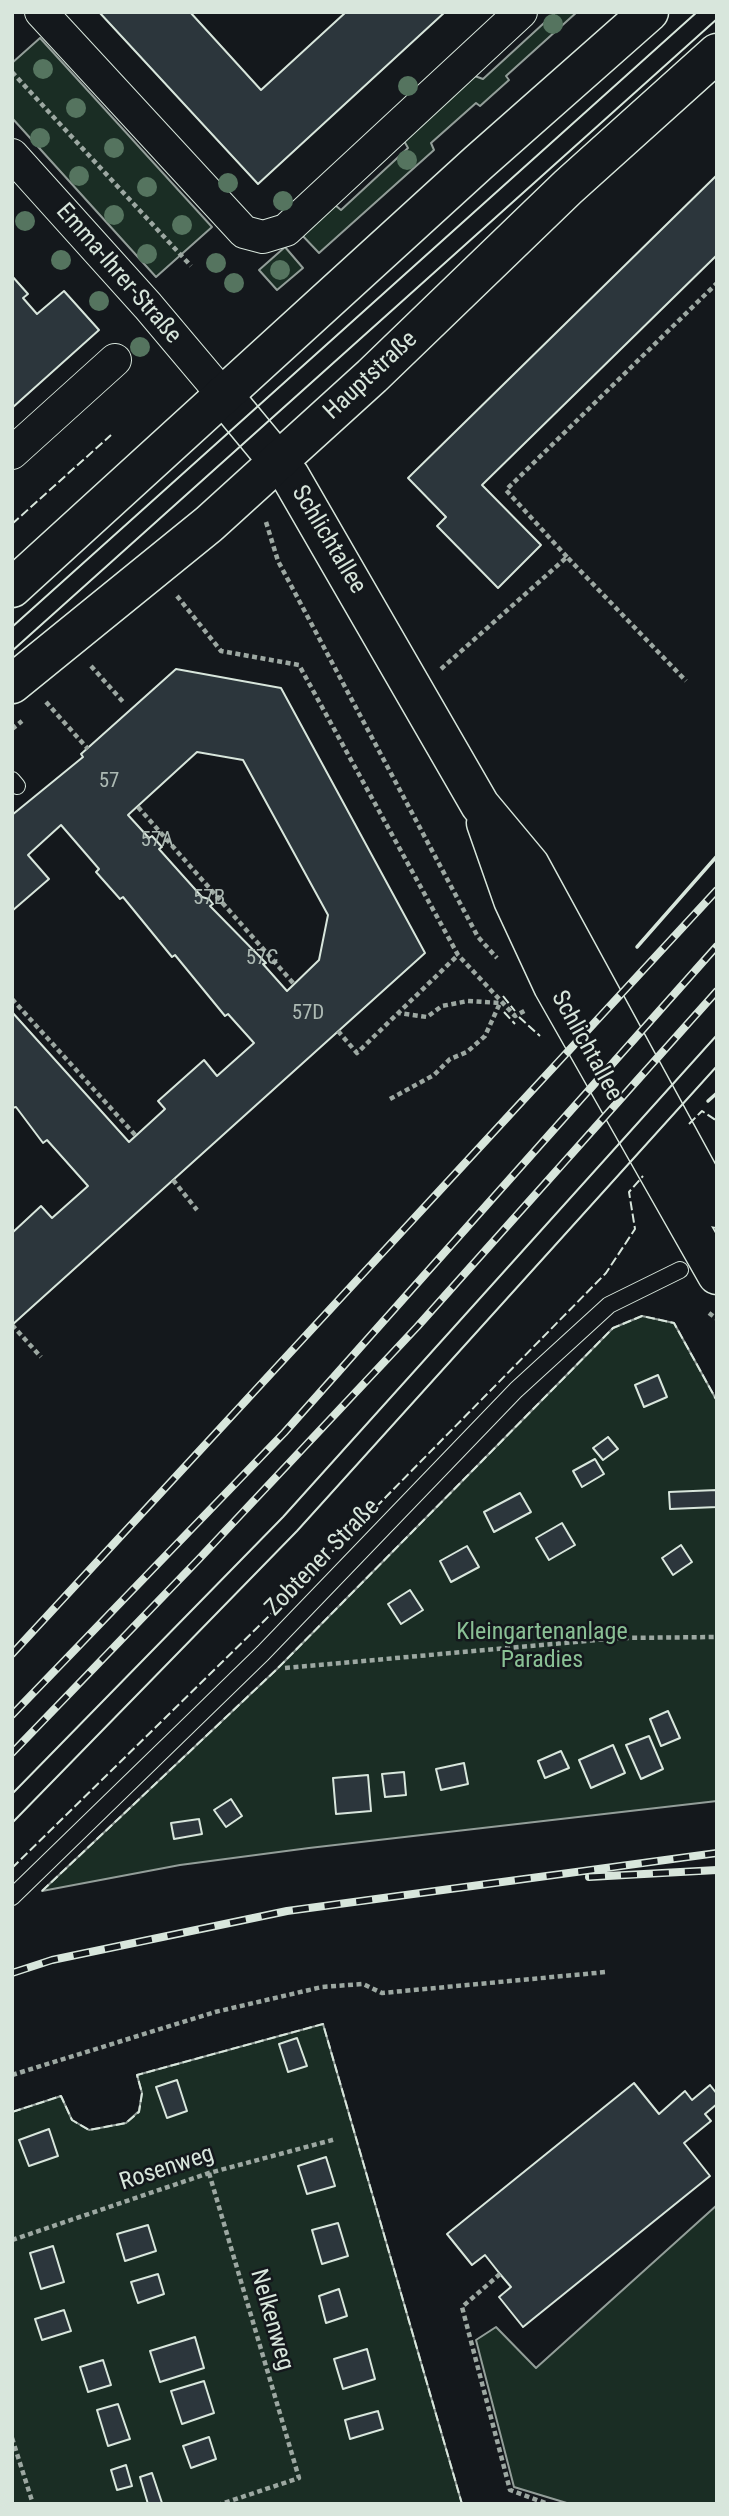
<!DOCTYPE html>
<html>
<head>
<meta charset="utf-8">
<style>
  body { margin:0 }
  #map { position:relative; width:729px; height:2516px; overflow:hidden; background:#14181c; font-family:"Roboto Condensed",sans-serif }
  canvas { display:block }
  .frame { position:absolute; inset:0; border:14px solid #d8e6dc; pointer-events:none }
</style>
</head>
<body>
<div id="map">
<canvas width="729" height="2516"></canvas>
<div class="frame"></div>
</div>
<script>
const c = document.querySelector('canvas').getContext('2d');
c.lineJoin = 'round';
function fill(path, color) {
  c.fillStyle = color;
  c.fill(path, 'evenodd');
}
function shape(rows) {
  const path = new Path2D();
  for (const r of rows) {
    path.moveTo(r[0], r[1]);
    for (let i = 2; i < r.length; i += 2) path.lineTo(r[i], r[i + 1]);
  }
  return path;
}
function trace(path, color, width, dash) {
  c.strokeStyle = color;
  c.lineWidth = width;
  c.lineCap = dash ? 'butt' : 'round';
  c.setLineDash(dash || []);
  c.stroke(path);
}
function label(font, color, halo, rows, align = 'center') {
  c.font = font + ' "Roboto Condensed",sans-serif';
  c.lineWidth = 5;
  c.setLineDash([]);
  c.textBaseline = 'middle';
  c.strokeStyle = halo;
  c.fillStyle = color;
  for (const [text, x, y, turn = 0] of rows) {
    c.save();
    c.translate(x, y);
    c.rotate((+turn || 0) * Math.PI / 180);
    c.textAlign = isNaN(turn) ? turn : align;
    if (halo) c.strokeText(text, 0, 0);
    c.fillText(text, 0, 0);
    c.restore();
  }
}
const green = shape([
  [556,12,577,12,506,76,509,80,480,106,476,103,431,143,434,150,319,253,300,233,335,205,341,210,408,148,403,139,472,75,483,79,556,12],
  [40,38,212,227,156,277,12,118,12,63,40,38],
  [285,247,303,268,277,290,259,270,285,247],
  [642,1316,674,1323,717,1401,717,1801,309,1848,180,1865,42,1891,277,1669,613,1328,642,1316],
  [323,2024,462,2504,12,2504,12,2112,61,2096,72,2120,89,2130,126,2123,139,2111,142,2093,137,2075,323,2024],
  [717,2205,717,2504,570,2504,514,2487,476,2340,496,2327,536,2368,717,2205]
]);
fill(green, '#1a2d24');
trace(green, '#939e99', 2);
const building = shape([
  [99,12,190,12,261,90,346,12,445,12,258,184,99,12],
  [717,175,717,255,482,485,541,545,498,588,437,526,446,517,408,478,717,175],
  [12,276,28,294,23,298,37,314,64,291,99,330,12,408,12,276],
  [176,669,281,688,425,953,12,1325,12,1233,41,1206,52,1218,88,1186,47,1140,43,1143,16,1107,12,1108,12,1012,129,1142,165,1109,158,1101,204,1060,217,1076,254,1043,228,1014,225,1016,175,955,172,957,123,897,120,899,96,872,99,869,61,825,28,855,49,879,12,911,12,815,83,757,81,754,176,669],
  [197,752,243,760,328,915,319,960,287,991,263,964,266,963,210,906,213,904,209,899,202,897,159,849,162,847,152,836,149,838,128,815,197,752],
  [658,1375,667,1397,644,1407,635,1385,658,1375],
  [608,1437,618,1449,603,1460,593,1448,608,1437],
  [595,1459,604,1474,582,1487,573,1471,595,1459],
  [717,1490,717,1507,670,1509,669,1492,717,1490],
  [520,1493,531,1512,494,1532,484,1512,520,1493],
  [562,1523,575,1545,549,1560,536,1538,562,1523],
  [681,1545,692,1562,673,1575,662,1558,681,1545],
  [467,1546,479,1567,451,1582,440,1561,467,1546],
  [410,1590,423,1610,401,1624,388,1604,410,1590],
  [668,1711,680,1738,661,1746,650,1719,668,1711],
  [649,1736,663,1769,641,1779,626,1745,649,1736],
  [613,1745,625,1773,591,1788,579,1760,613,1745],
  [561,1751,569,1768,545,1778,538,1761,561,1751],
  [464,1763,468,1784,441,1790,436,1769,464,1763],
  [404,1772,406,1795,385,1797,382,1774,404,1772],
  [368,1775,371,1811,336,1814,333,1778,368,1775],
  [231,1799,242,1816,226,1827,214,1810,231,1799],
  [199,1819,202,1834,174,1839,171,1823,199,1819],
  [297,2038,307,2066,288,2072,279,2044,297,2038],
  [177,2080,187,2111,167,2118,156,2087,177,2080],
  [634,2083,659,2114,685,2091,692,2100,710,2085,717,2094,717,2104,705,2114,711,2121,684,2143,710,2176,523,2327,499,2297,511,2287,500,2274,485,2255,472,2265,447,2234,634,2083],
  [49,2129,58,2156,29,2166,19,2140,49,2129],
  [326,2157,335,2186,307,2194,298,2166,326,2157],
  [338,2223,348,2256,322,2264,312,2230,338,2223],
  [148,2225,156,2251,125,2261,117,2234,148,2225],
  [53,2246,64,2282,41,2289,30,2253,53,2246],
  [158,2274,164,2294,138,2303,131,2282,158,2274],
  [339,2289,347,2316,326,2323,319,2296,339,2289],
  [64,2310,71,2331,42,2340,35,2319,64,2310],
  [195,2337,204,2368,160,2382,150,2351,195,2337],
  [367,2349,375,2379,343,2389,334,2359,367,2349],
  [103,2360,111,2385,88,2392,80,2367,103,2360],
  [204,2381,214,2413,182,2424,171,2391,204,2381],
  [118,2404,130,2439,108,2446,97,2410,118,2404],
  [378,2411,383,2429,350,2439,345,2420,378,2411],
  [209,2437,216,2459,191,2468,183,2446,209,2437],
  [126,2465,132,2486,117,2490,111,2470,126,2465],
  [152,2473,162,2503,161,2504,148,2504,140,2477,152,2473]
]);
fill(building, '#2c363c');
trace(building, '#d8e6dc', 2);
const service = shape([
  [12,780,17,786],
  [12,1897,263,1653,516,1390,609,1305,680,1270]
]);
const minor = shape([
  [41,12,244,232,263,237,286,230,521,12],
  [12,155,148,306,223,395],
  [12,453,115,360]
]);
const tertiary = shape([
  [223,395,290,476,480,805,530,865,717,1208],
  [486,823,513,900,553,986,717,1275]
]);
const secondary = shape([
  [12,588,478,163,649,12],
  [12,684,209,524,372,376,568,187,717,53]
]);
trace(service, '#d8e6dc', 18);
trace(minor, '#d8e6dc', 34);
trace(tertiary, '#d8e6dc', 41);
trace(secondary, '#d8e6dc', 41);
trace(shape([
  [12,72,191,266],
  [266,522,278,561,478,937,497,958],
  [567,557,506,490,717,283],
  [177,596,221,651,299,665,458,955,515,1016,526,1010],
  [91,666,125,704],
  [441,669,567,557,686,681],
  [46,702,88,749],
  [12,729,22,721],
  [138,807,294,984],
  [12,999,136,1136],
  [338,1031,357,1053,458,955],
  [390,1099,434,1075,450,1059,467,1052,485,1036,500,1003,468,1001,442,1006,427,1017,399,1013],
  [173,1180,197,1210],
  [709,1313,717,1319],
  [12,1325,41,1357],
  [285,1668,619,1638,717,1637],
  [12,2075,215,2012,322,1987,363,1984,382,1993,606,1972],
  [209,2173,299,2478,221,2504],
  [12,2240,209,2173,336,2139],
  [500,2274,462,2307,510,2490,548,2504],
  [12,2438,33,2504]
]), '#9da8a2', 4.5, [5, 3.5]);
trace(service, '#14181c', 16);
trace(minor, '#14181c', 32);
trace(tertiary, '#14181c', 38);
trace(secondary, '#14181c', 38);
trace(shape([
  [12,627,697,12],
  [12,651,717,19],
  [12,1794,283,1517,717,1035],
  [12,1823,297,1531,717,1066]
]), '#d8e6dc', 2);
const rail = shape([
  [12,1654,717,890],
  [12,1715,284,1433,717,946],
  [12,1753,199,1559,417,1327,717,991],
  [589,1877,717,1870],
  [12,1973,52,1960,287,1911,717,1853]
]);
trace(rail, '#d8e6dc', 8);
trace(rail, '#14181c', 5, [16]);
trace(shape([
  [12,524,111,435],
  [503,996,515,1011],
  [504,1012,515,1024],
  [519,1017,540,1036],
  [689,1124,702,1111,717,1121],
  [12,1868,265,1620,606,1273,635,1229,629,1192,643,1176],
  [42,1891,277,1669,613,1328,642,1316,674,1323,717,1401],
  [12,2112,61,2096,72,2120,89,2130,126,2123,139,2112,142,2093,137,2075,323,2024,462,2504]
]), '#d8e6dc', 2, [9, 3.5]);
trace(shape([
  [637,947,717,856],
  [708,1101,717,1093]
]), '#d8e6dc', 3.5);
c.fillStyle = '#55745f';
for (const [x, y] of [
  [553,24],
  [43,69],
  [408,86],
  [76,108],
  [40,138],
  [114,148],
  [407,160],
  [79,176],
  [228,183],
  [147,187],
  [283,201],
  [114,215],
  [25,221],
  [182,225],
  [147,254],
  [61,260],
  [216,263],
  [280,270],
  [234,283],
  [99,301],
  [140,347]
]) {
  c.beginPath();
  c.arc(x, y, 10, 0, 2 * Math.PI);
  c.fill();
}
label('21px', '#adbab4', null, [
  ["57",109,782],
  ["57A",157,841],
  ["57B",209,899],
  ["57C",262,959],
  ["57D",308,1014]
]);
label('24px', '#d8e6dc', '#14181c', [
  ["Emma-Ihrer-Straße",118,274,49],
  ["Hauptstraße",371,376,-43],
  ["Schlichtallee",328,540,59],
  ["Schlichtallee",586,1046,61],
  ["Zobtener Straße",323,1558,-46],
  ["Rosenweg",167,2169,-18],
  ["Nelkenweg",271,2320,74]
]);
label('24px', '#8ac095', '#14181c', [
  ["Kleingartenanlage",542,1633],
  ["Paradies",542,1661]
]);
</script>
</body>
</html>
